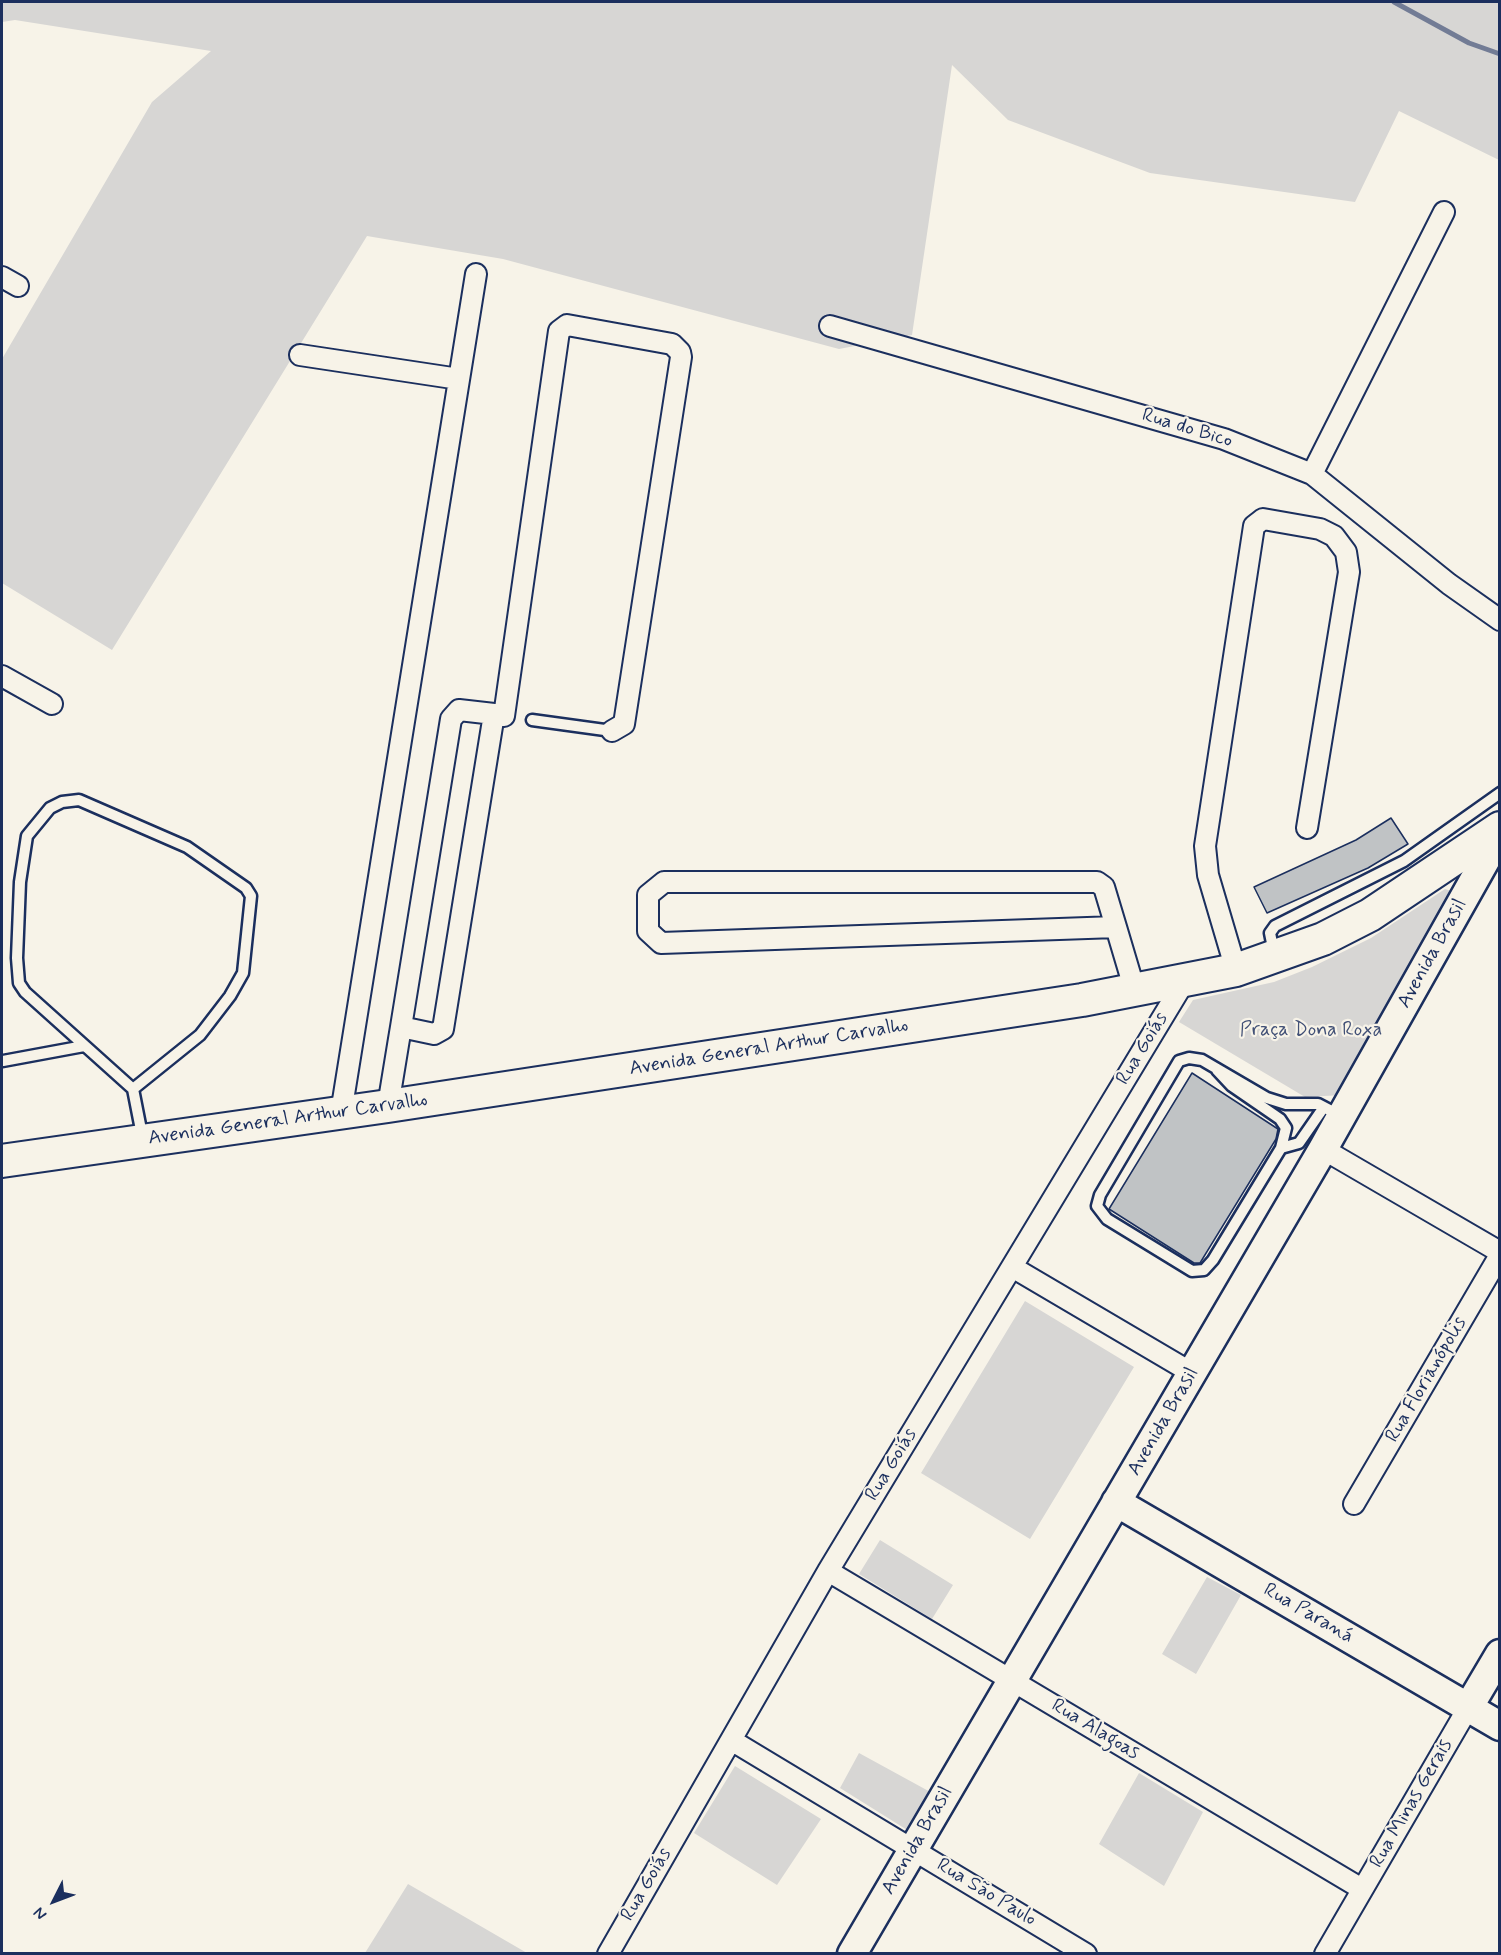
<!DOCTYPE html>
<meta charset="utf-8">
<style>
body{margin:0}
#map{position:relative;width:1501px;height:1955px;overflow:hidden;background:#f7f3e8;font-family:Mynerve,sans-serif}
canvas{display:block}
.frame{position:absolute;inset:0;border:3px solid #1b2f5e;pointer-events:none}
.north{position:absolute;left:24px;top:1871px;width:60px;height:60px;-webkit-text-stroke:4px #f7f3e8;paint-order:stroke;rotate:228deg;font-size:16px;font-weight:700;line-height:24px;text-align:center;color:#1b2f5e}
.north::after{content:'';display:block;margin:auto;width:21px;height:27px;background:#1b2f5e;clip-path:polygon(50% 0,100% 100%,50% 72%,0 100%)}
</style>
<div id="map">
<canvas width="1501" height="1955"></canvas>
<div class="frame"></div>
<div class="north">N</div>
</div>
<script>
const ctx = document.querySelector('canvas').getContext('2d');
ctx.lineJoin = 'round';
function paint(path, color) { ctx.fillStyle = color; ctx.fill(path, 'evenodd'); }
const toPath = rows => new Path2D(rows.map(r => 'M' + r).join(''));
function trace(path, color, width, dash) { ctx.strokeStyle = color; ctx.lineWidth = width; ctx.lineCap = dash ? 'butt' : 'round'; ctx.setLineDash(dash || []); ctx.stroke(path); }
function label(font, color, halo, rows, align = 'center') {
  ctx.font = font + ' Mynerve,sans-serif'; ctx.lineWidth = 4.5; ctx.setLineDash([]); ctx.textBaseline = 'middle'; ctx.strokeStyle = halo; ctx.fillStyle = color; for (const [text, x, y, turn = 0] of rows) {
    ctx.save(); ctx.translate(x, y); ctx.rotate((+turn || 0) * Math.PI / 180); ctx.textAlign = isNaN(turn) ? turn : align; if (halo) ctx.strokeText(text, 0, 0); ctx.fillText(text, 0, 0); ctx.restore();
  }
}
paint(toPath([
 [2,2,1499,2,1499,160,1399,111,1355,202,1150,173,1008,120,952,65,912,335,839,349,503,259,367,236,112,650,2,583,2,359,152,102,211,51,15,20,2,22],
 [1445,889,1455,892,1343,1095,1305,1097,1179,1022,1193,1000,1274,982,1312,967,1371,938],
 [1025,1301,1134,1367,1030,1539,921,1473],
 [880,1540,953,1585,932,1619,859,1574],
 [1207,1577,1241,1595,1196,1674,1162,1654],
 [859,1753,934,1794,912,1833,840,1788],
 [735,1766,821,1819,777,1885,694,1833],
 [1139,1773,1203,1812,1164,1886,1099,1844],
 [408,1884,527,1953,365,1953]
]), '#d7d6d4');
trace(toPath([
 [1394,2,1469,43,1500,54]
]), '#727c95', 5);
const building = toPath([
 [1391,818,1408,844,1368,868,1267,913,1254,887,1356,840,1391,818],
 [1192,1073,1278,1129,1276,1139,1200,1263,1194,1263,1109,1209,1192,1073]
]);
paint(building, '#c0c3c5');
trace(building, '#1b2f5e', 1.5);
const lane = toPath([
 [532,720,612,731],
 [1274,953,1270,933,1275,926,1404,861,1500,793],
 [3,1061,84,1046],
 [1217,1070,1232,1086,1280,1119,1286,1128,1281,1148,1213,1260,1204,1270,1192,1271,1107,1219,1097,1206,1100,1195,1179,1061,1189,1058,1202,1060,1267,1098,1286,1104,1318,1104,1339,1115],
 [133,1089,200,1035,230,996,243,973,251,896,246,888,187,847,79,800,62,802,50,808,27,836,20,882,17,958,19,983,25,992,133,1089,143,1140],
 [1281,1148,1299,1143,1324,1107]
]);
const street = toPath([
 [2,277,18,286],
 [830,326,1224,439,1312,474,1449,584,1500,620],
 [300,355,459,379],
 [1312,474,1444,212],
 [2,676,52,704],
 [504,716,559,331,567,325,672,344,680,352,681,357,624,724,612,731],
 [664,882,1097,882,1104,887,1116,927,661,943,648,931,648,895,664,882],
 [1116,927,1135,991],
 [1236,970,1208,875,1205,846,1254,526,1263,519,1320,529,1334,536,1346,552,1349,572,1307,828],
 [388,1106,398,1045,401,1027,451,719,459,710,494,714,443,1029,434,1034,401,1027],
 [341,1113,476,274],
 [1323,1149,1500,1252],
 [1012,1267,1192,1373],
 [1354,1504,1500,1255],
 [828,1571,1362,1889],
 [731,1740,1086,1954],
 [608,1954,828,1571,1184,982],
 [1325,1954,1468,1708]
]);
const secondary = toPath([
 [1116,1502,1500,1726],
 [1468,1708,1500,1654],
 [852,1954,1323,1149,1500,834]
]);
const primary = toPath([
 [2,1161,388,1106,1082,1000,1236,970,1323,939,1370,915,1500,828]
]);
trace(lane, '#1b2f5e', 15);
trace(street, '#1b2f5e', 24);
trace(secondary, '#1b2f5e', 33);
trace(primary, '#1b2f5e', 36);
trace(lane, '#f7f3e8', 10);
trace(street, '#f7f3e8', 20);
trace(secondary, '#f7f3e8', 28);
trace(primary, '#f7f3e8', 32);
label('20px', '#1b2f5e', '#f7f3e8', [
 ["Rua do Bico",1187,429,17],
 ["Avenida Brasil",1433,954,-61],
 ["Avenida General Arthur Carvalho",769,1048,-9],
 ["Rua Goiás",1143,1049,-59],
 ["Avenida General Arthur Carvalho",288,1120,-8],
 ["Rua Florianópolis",1427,1380,-60],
 ["Avenida Brasil",1164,1422,-60],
 ["Rua Goiás",892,1465,-59],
 ["Rua Paraná",1308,1614,30],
 ["Rua Alagoas",1095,1730,31],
 ["Rua Minas Gerais",1412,1804,-60],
 ["Avenida Brasil",918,1841,-60],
 ["Rua Goiás",647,1885,-60],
 ["Rua São Paulo",986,1893,31]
]);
label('20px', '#415076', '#f7f3e8', [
 ["Praça Dona Roxa",1311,1031]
]);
</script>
